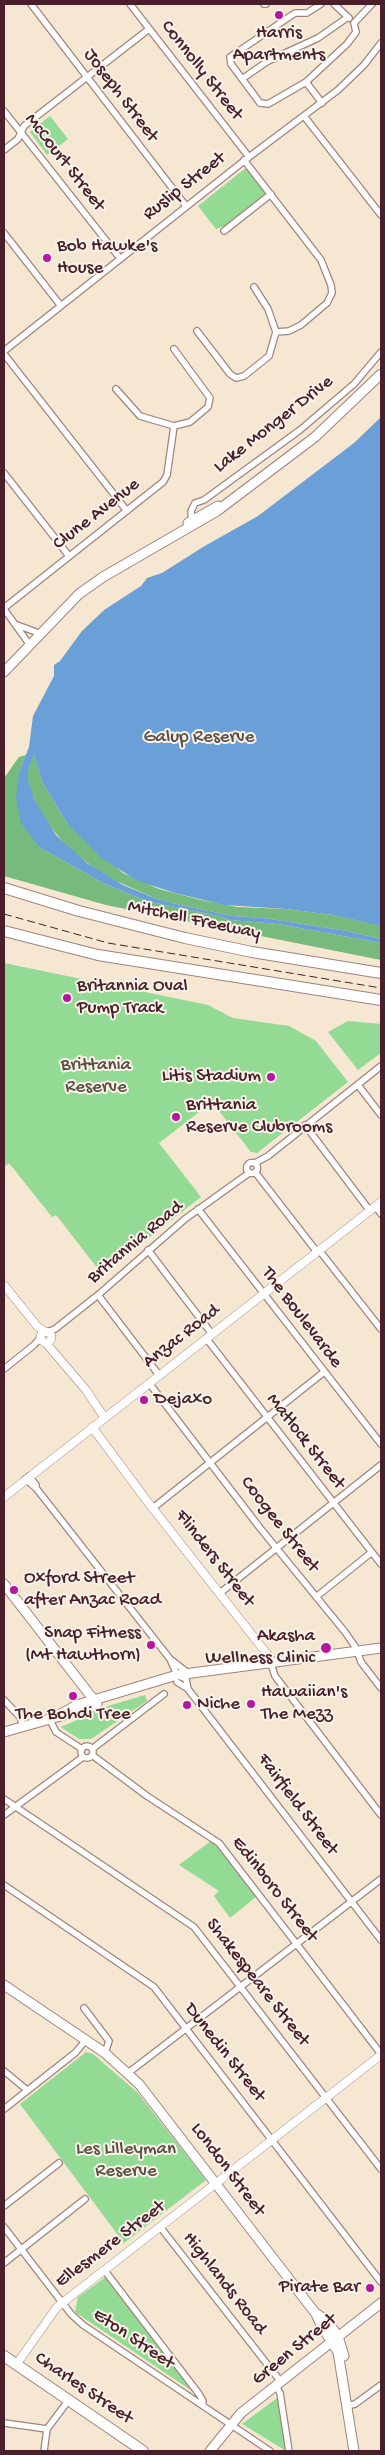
<!DOCTYPE html>
<style>
body{margin:0}
#map{position:relative;width:385px;height:2455px;overflow:hidden;background:#f5e7d1;font-family:"Gochi Hand",sans-serif}
canvas{display:block}
.frame{position:absolute;inset:0;border:5px solid #4a1f2b;pointer-events:none}
</style>
<div id="map">
<canvas width="385" height="2455"></canvas>
<div class="frame"></div>
</div>
<script>
const ctx = document.querySelector('canvas').getContext('2d');
ctx.lineJoin = 'round';
function paint(path, color) { ctx.fillStyle = color; ctx.fill(path, 'evenodd'); }
const toPath = rows => new Path2D(rows.map(r => 'M' + r).join(''));
function trace(path, color, width, dash) { ctx.strokeStyle = color; ctx.lineWidth = width; ctx.lineCap = dash ? 'butt' : 'round'; ctx.setLineDash(dash || []); ctx.stroke(path); }
function label(font, color, halo, rows, align = 'center') {
  ctx.font = font + ' "Gochi Hand",sans-serif'; ctx.lineWidth = 4; ctx.setLineDash([]); ctx.textBaseline = 'middle'; ctx.strokeStyle = halo; ctx.fillStyle = color; for (const [text, x, y, turn = 0] of rows) {
    ctx.save(); ctx.translate(x, y); ctx.rotate((+turn || 0) * Math.PI / 180); ctx.textAlign = isNaN(turn) ? turn : align; if (halo) ctx.strokeText(text, 0, 0); ctx.fillText(text, 0, 0); ctx.restore();
  }
}
paint(toPath([
 [50,116,68,139,47,155,30,132],
 [247,167,265,192,264,196,230,224,216,229,198,206],
 [4,963,208,1005,233,1018,289,1026,316,1041,348,1082,257,1153,251,1152,212,1102,159,1143,201,1197,102,1274,56,1215,52,1217,9,1163,6,1166,4,1164],
 [348,1021,381,1024,381,1053,358,1070,328,1032],
 [145,1695,147,1701,91,1739,79,1739,61,1727,111,1705],
 [212,1840,257,1896,230,1918,214,1896,219,1891,179,1865],
 [86,2052,93,2054,137,2092,206,2180,124,2243,20,2104],
 [107,2276,192,2391,75,2312,78,2297],
 [277,2398,286,2451,242,2424]
]), '#93da94');
paint(toPath([
 [34,753,42,782,67,823,123,873,159,889,201,900,237,907,286,909,333,915,378,925,381,926,381,939,347,931,264,918,232,916,181,905,157,899,107,877,70,850,43,818,30,790,28,780,28,771],
 [26,755,19,772,39,847,101,882,146,901,219,916,230,920,278,924,381,943,381,960,106,905,4,876,4,778,19,757]
]), '#76ba7e');
paint(toPath([
 [381,417,381,926,333,915,286,909,224,905,175,893,138,881,101,858,67,823,42,782,34,754,28,771,28,780,34,799,56,835,87,863,123,885,157,899,181,905,232,916,264,918,347,931,381,939,381,943,278,924,230,920,219,916,146,901,101,882,39,847,21,823,16,798,19,772,29,747,33,716,54,676,54,665,60,661,82,631,104,610,141,586,147,578,162,573,203,547,258,516,354,443]
]), '#6b9fd7');
const street = toPath([
 [31,4,186,206],
 [130,4,249,157],
 [264,4,266,4],
 [321,4,307,13,295,13,230,57,231,64,260,103,268,104,306,82,347,44,356,32,354,23],
 [334,4,349,18],
 [354,23,372,4],
 [242,79,268,61,318,38,348,17],
 [306,82,322,103],
 [4,111,119,257],
 [304,116,381,215],
 [4,150,18,139,24,126,149,29],
 [244,160,321,260,331,285,332,293,327,303,301,325,289,331,276,332],
 [224,231,271,194],
 [4,233,61,306],
 [197,331,230,374,236,378,244,376,269,356,276,332,268,309,254,287],
 [4,351,249,157,338,90,364,65,381,43],
 [4,354,127,511],
 [116,389,140,416,174,426,190,422,208,407,210,398,174,349],
 [4,473,69,556],
 [192,524,191,511,195,503,204,500,300,430,354,384,381,352],
 [4,608,163,482,167,475,174,426],
 [4,609,27,641],
 [17,625,36,632],
 [358,1085,381,1115],
 [305,1125,370,1211],
 '246.5 1168a5.5 5.5 0 1 1 11 0a5.5 5.5 0 1 1-11 0Z',
 [255,1163,268,1156,381,1066],
 [255,1172,317,1252],
 [376,1207,381,1214],
 [198,1209,381,1444],
 [148,1250,212,1334],
 [319,1250,381,1329],
 [98,1295,159,1375],
 [47,1332,55,1329,98,1295,185,1219,249,1173],
 [206,1338,381,1564],
 [4,1369,34,1345,40,1338],
 [149,1383,260,1528,345,1632,356,1648,361,1662,381,1688],
 [29,1476,36,1485,36,1488],
 [25,1479,36,1488,170,1659,188,1673],
 [153,1508,324,1372],
 [220,1593,381,1465],
 [316,1597,372,1552],
 [170,1659,177,1675,186,1679,188,1689],
 [271,1664,275,1676,381,1815],
 [177,1682,188,1689,381,1940],
 [4,1700,20,1717,23,1726],
 [49,1718,56,1732,82,1749],
 '81 1752a6 6 0 1 1 12 0a6 6 0 1 1-12 0Z',
 [92,1749,164,1694],
 [92,1755,147,1796,219,1843,381,2054],
 [4,1799,194,1927,381,2169],
 [4,1815,83,1757],
 [4,1885,154,1987,381,2282],
 [84,2008,109,2041,105,2053],
 [4,2071,27,2090],
 [128,2073,381,1879],
 [4,2109,75,2053,86,2040],
 [4,2206,59,2163],
 [4,2227,71,2314,83,2325,270,2451],
 [161,2228,281,2382],
 [4,2263,85,2199],
 [105,2271,199,2394,203,2401,202,2405],
 [276,2386,280,2393,289,2451],
 [347,2406,355,2404,381,2385],
 [4,2423,47,2429],
 [44,2451,47,2429,68,2401]
]);
const secondary = toPath([
 [4,1285,37,1326,45,1332],
 '40.5 1337a5.5 5.5 0 1 1 11 0a5.5 5.5 0 1 1-11 0Z',
 [46,1343,86,1390,104,1417],
 [92,1427,147,1501,267,1654,271,1664],
 [4,1497,381,1202],
 [16,2365,57,2307,381,2055]
]);
const primary = toPath([
 [188,523,218,506],
 [4,672,79,594,103,577,217,511,315,437,381,374],
 [4,1584,97,1704],
 [59,1715,77,1705,177,1675,381,1648],
 [4,1732,96,1706],
 [4,1985,105,2053,139,2084,316,2314,321,2325,338,2352,354,2451],
 [317,2314,326,2320,338,2336,344,2356],
 [210,2451,241,2413,381,2303]
]);
const highway = toPath([
 [4,888,79,911,185,938,252,952,381,973],
 [4,931,98,955,381,1000],
 [4,2356,143,2451]
]);
trace(street, '#a0837e', 8);
trace(secondary, '#a0837e', 9);
trace(primary, '#a0837e', 11);
trace(highway, '#a0837e', 12);
trace(street, '#fff', 5.5);
trace(secondary, '#fff', 8);
trace(primary, '#fff', 9);
trace(highway, '#fff', 10);
trace(toPath([
 [4,914,108,943,381,988]
]), '#4a1f2b', 1, [8, 4]);
for (const [x, y, r, color] of [
 [279,15,5,"#b5179e"],
 [47,258,5,"#b5179e"],
 [67,998,5,"#b5179e"],
 [271,1077,5,"#b5179e"],
 [176,1117,5,"#b5179e"],
 [144,1400,5,"#b5179e"],
 [14,1590,5,"#b5179e"],
 [151,1645,5,"#b5179e"],
 [326,1648,6,"#b5179e"],
 [73,1696,5,"#b5179e"],
 [251,1704,5,"#b5179e"],
 [187,1705,5,"#b5179e"],
 [370,2288,5,"#b5179e"]
]) { const dot = new Path2D(); dot.arc(x, y, r, 0, 2 * Math.PI); ctx.fillStyle = color; ctx.fill(dot); trace(dot, '#f7f3e8', 2); }
label('19px', '#4a1f2b', '#f7f3e8', [
 ["Harris",279,34,"center"],
 ["Apartments",279,56,"center"],
 ["Bob Hawke's",57,247],
 ["House",57,269],
 ["Britannia Oval",77,987],
 ["Pump Track",77,1009],
 ["Litis Stadium",261,1077,"right"],
 ["Brittania",186,1106],
 ["Reserve Clubrooms",186,1128],
 ["Dejaxo",154,1400],
 ["Oxford Street",24,1579],
 ["after Anzac Road",24,1601],
 ["Snap Fitness",141,1634,"right"],
 ["(Mt Hawthorn)",141,1656,"right"],
 ["Akasha",315,1637,"right"],
 ["Wellness Clinic",315,1659,"right"],
 ["Hawaiian's",261,1693],
 ["The Mezz",261,1715],
 ["Niche",197,1705],
 ["The Bohdi Tree",73,1715,"center"],
 ["Pirate Bar",360,2288,"right"]
], 'left');
label('19px', '#4a1f2b', '#f7f3e8', [
 ["Connolly Street",201,71,52],
 ["Joseph Street",120,96,53],
 ["McCourt Street",64,163,52],
 ["Ruslip Street",185,187,-38],
 ["Lake Monger Drive",274,425,-38],
 ["Clune Avenue",97,515,-38],
 ["Mitchell Freeway",194,921,12],
 ["Britannia Road",136,1243,-40],
 ["The Boulevarde",301,1318,53],
 ["Anzac Road",182,1337,-38],
 ["Matlock Street",305,1442,52],
 ["Coogee Street",279,1525,52],
 ["Flinders Street",214,1559,52],
 ["Fairfield Street",297,1805,53],
 ["Edinboro Street",274,1890,52],
 ["Shakespeare Street",257,1983,52],
 ["Dunedin Street",224,2053,52],
 ["London Street",227,2170,53],
 ["Ellesmere Street",111,2245,-37],
 ["Highlands Road",224,2284,52],
 ["Eton Street",133,2340,34],
 ["Green Street",295,2350,-39],
 ["Charles Street",83,2389,34]
]);
label('19px', '#5c4e45', '#f7f3e8', [
 ["Galup Reserve",199,738],
 ["Brittania",96,1066],
 ["Reserve",96,1088],
 ["Les Lilleyman",126,2150],
 ["Reserve",126,2172]
]);
</script>
